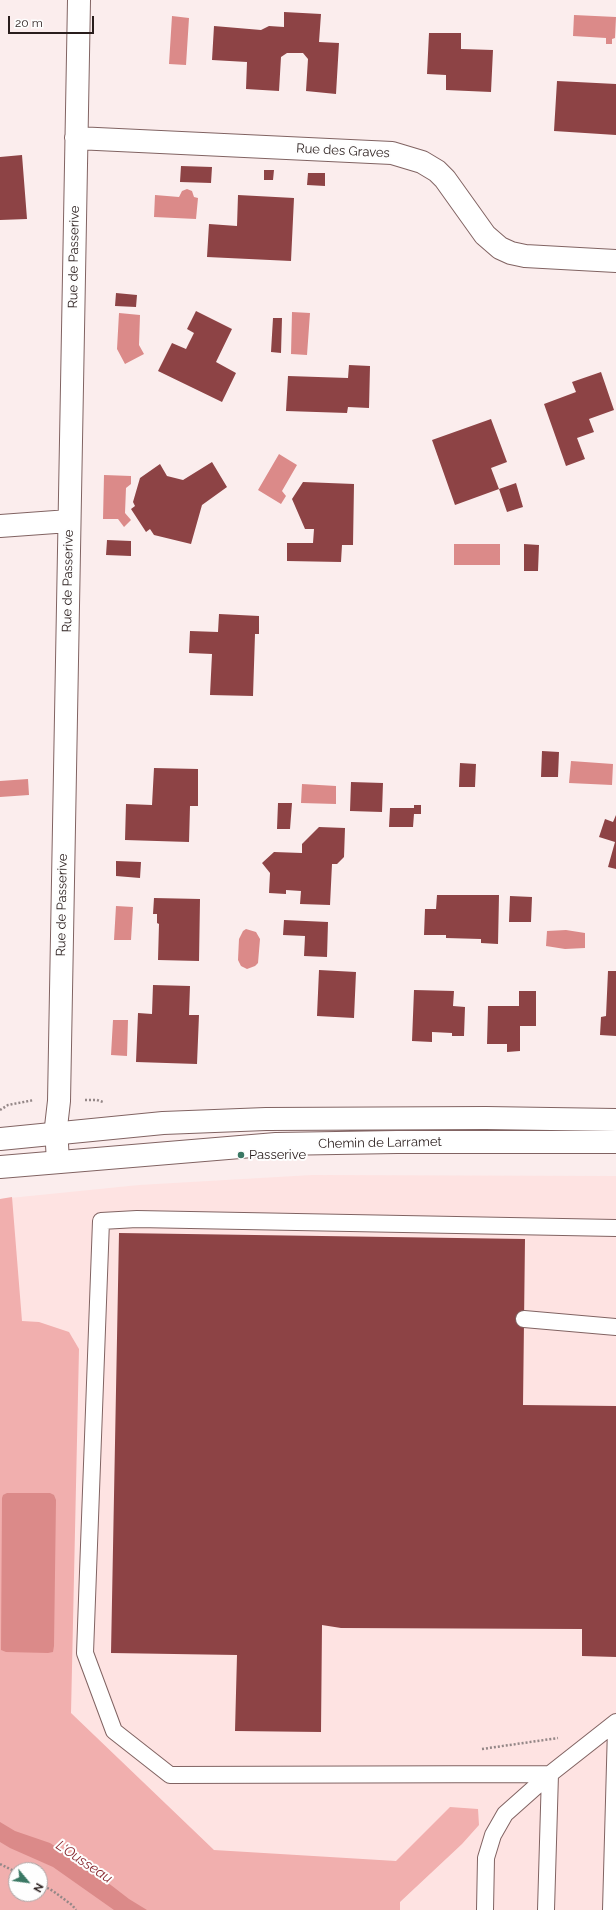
<!DOCTYPE html>
<style>
body{margin:0}
#map{position:relative;width:616px;height:1910px;overflow:hidden;background:#fbeded;font-family:Raleway,sans-serif}
canvas{display:block}
.north{position:absolute;left:8px;top:1862px;width:40px;height:40px;box-sizing:border-box;background:#fefefe;border:1px solid #a9a4a4;border-radius:50%;rotate:119deg;font-size:11px;font-weight:700;line-height:16px;text-align:center;color:#291d1c}
.north::after{content:'';display:block;margin:auto;width:14px;height:18px;background:#3a7864;clip-path:polygon(50% 0,100% 100%,50% 72%,0 100%)}
.scale{position:absolute;left:8px;top:16px;width:86px;height:18px;box-sizing:border-box;border:2px solid #291d1c;border-top:0;padding-left:5px;font-size:12px;line-height:14px;white-space:nowrap;color:#291d1c;-webkit-text-stroke:3px #fefefe;paint-order:stroke}
</style>
<div id="map">
<canvas width="616" height="1910"></canvas>
<div class="north">N</div>
<div class="scale">20 m</div>
</div>
<script>
const ctx = document.querySelector('canvas').getContext('2d');
ctx.lineJoin = 'round';
function paint(path, color) { ctx.fillStyle = color; ctx.fill(path, 'evenodd'); }
const toPath = rows => new Path2D(rows.map(r => 'M' + r).join(''));
function trace(path, color, width, dash) { ctx.strokeStyle = color; ctx.lineWidth = width; ctx.lineCap = dash ? 'butt' : 'round'; ctx.setLineDash(dash || []); ctx.stroke(path); }
function label(font, color, halo, rows, align = 'center') {
  ctx.font = font + ' Raleway,sans-serif'; ctx.lineWidth = 4; ctx.setLineDash([]); ctx.textBaseline = 'middle'; ctx.strokeStyle = halo; ctx.fillStyle = color; for (const [text, x, y, turn = 0] of rows) {
    ctx.save(); ctx.translate(x, y); ctx.rotate((+turn || 0) * Math.PI / 180); ctx.textAlign = isNaN(turn) ? turn : align; if (halo) ctx.strokeText(text, 0, 0); ctx.fillText(text, 0, 0); ctx.restore();
  }
}
paint(toPath([
 [312,1175,616,1176,616,1910,200,1910,9,1803,0,1199,139,1185]
]), '#fee3e2');
paint(toPath([
 [12,1197,22,1321,39,1322,69,1332,79,1349,71,1713,214,1850,396,1861,450,1807,478,1809,479,1825,462,1844,400,1902,400,1910,0,1910,0,1199],
 [16,1870,40,1870,40,1894,16,1894]
]), '#f1afae');
paint(toPath([
 [574,15,616,17,615,38,612,39,612,44,606,44,606,38,573,36],
 [172,16,189,18,186,65,169,64],
 [187,189,192,191,194,197,198,198,196,219,154,217,155,195,179,197,182,191],
 [292,312,310,313,307,355,291,354],
 [119,313,140,315,139,345,144,354,125,364,117,349],
 [279,454,297,465,282,491,286,496,281,504,258,490],
 [104,475,131,476,131,484,126,488,125,513,131,520,124,527,118,519,103,519],
 [454,544,500,544,500,565,454,565],
 [571,761,613,764,612,785,569,783],
 [28,779,29,795,0,797,0,781],
 [302,784,336,786,336,804,301,803],
 [116,906,133,907,131,940,114,940],
 [246,929,256,932,260,939,258,963,255,966,247,969,241,966,238,960,239,939,243,931],
 [566,930,585,933,585,948,565,949,546,946,547,931],
 [113,1020,128,1020,127,1056,111,1055],
 [7,1493,50,1493,54,1495,56,1500,54,1646,53,1652,48,1653,6,1652,1,1650,2,1498,3,1495],
 [0,1822,15,1831,50,1843,94,1872,129,1899,147,1910,114,1910,53,1867,10,1848,0,1842]
]), '#db8a89');
paint(toPath([
 [284,12,321,14,319,42,339,43,336,94,306,91,308,59,303,53,287,53,281,57,279,91,246,89,247,62,212,60,214,26,261,30,269,26,284,27],
 [429,33,461,33,461,49,493,50,491,92,446,90,446,75,427,74],
 [557,81,616,84,616,135,554,131],
 [22,155,27,219,0,220,0,157],
 [181,166,212,167,211,183,180,182],
 [264,170,274,170,273,180,264,180],
 [308,173,325,173,325,186,307,185],
 [238,195,294,198,291,261,207,257,209,224,237,226],
 [116,293,137,295,136,307,115,306],
 [196,311,232,329,216,362,236,373,222,402,158,371,172,343,186,349,194,333,187,329],
 [273,318,282,318,281,353,271,352],
 [349,365,370,366,369,408,348,407,347,413,286,411,288,376,348,378],
 [601,372,614,410,589,419,594,432,577,438,585,459,566,466,544,404,576,392,572,382],
 [491,419,507,462,491,468,499,489,455,505,432,440],
 [212,462,227,487,202,505,191,544,154,535,150,529,146,532,131,509,135,506,133,502,140,478,160,464,167,476,183,480],
 [303,482,354,484,353,545,342,545,341,562,287,561,287,543,313,543,314,529,305,529,292,499],
 [516,483,523,507,507,512,499,489],
 [107,540,131,541,131,556,106,555],
 [524,544,539,545,538,571,524,571],
 [219,614,259,616,259,634,255,634,253,696,210,695,212,654,189,653,190,631,218,632],
 [542,751,559,752,558,777,541,777],
 [460,763,476,764,475,787,459,787],
 [154,768,198,769,198,806,190,806,189,842,125,840,126,804,152,805],
 [351,782,383,783,382,812,350,811],
 [278,803,292,803,290,829,277,829],
 [414,805,421,805,421,814,414,814,413,827,389,827,390,808,414,808],
 [616,815,616,869,608,867,615,842,599,837,605,819,613,822],
 [319,827,345,828,344,857,337,864,332,864,330,905,300,904,301,891,286,890,286,894,269,893,270,873,262,863,274,852,302,853,302,844],
 [116,861,141,862,140,878,116,876],
 [437,895,499,895,498,944,481,943,481,939,446,938,446,935,424,935,425,909,436,909],
 [510,896,532,897,531,922,509,922],
 [154,898,200,899,199,961,158,960,159,924,157,923,157,914,153,914],
 [284,920,328,922,327,957,304,956,305,936,283,935],
 [319,970,356,972,354,1018,317,1016],
 [608,971,616,971,616,1036,600,1035,601,1017,606,1016],
 [153,985,190,986,189,1015,199,1015,197,1064,136,1062,138,1013,152,1014],
 [414,990,454,991,453,1006,465,1007,464,1036,452,1036,452,1033,432,1032,432,1042,412,1041],
 [519,991,536,991,536,1026,520,1026,520,1051,507,1052,507,1044,487,1044,488,1006,519,1006],
 [119,1233,525,1239,523,1405,616,1406,616,1657,582,1656,582,1629,341,1628,322,1625,321,1732,235,1731,237,1655,111,1653]
]), '#8d4345');
const lane = toPath([
 [524,1319,616,1327],
 [485,1910,486,1858,493,1835,505,1814,550,1774,616,1722],
 [546,1910,550,1774,170,1775,114,1731,85,1653,101,1221,137,1219,616,1228],
 [611,1910,616,1728]
]);
const street = toPath([
 [76,138,392,153,422,162,437,171,445,179,485,235,500,248,511,253,525,256,616,261],
 [0,526,69,521],
 [58,1162,56,1127,59,1101,79,0]
]);
const secondary = toPath([
 [0,1139,163,1123,266,1119,486,1118,616,1120],
 [0,1167,276,1144,397,1142,616,1142]
]);
trace(lane, '#816362', 18);
trace(street, '#816362', 24);
trace(secondary, '#816362', 24);
trace(toPath([
 [85,1100,97,1100,103,1102],
 [0,1110,8,1105,34,1100],
 [482,1749,558,1738],
 [0,1864,16,1872],
 [40,1884,53,1891,72,1905,76,1910]
]), '#948787', 2.5, [2, 2]);
trace(lane, '#fff', 16);
trace(street, '#fff', 22);
trace(secondary, '#fff', 22);
for (const [x, y, r, color] of [
 [241,1155,4,"#3a7864"]
]) { const dot = new Path2D(); dot.arc(x, y, r, 0, 2 * Math.PI); ctx.fillStyle = color; ctx.fill(dot); trace(dot, '#fefefe', 1.5); }
label('13px', '#291d1c', '#fefefe', [
 ["Rue des Graves",343,151,3],
 ["Rue de Passerive",74,257,-89],
 ["Rue de Passerive",68,581,-89],
 ["Rue de Passerive",62,905,-89],
 ["Chemin de Larramet",380,1143,-1]
]);
label('13px', '#291d1c', '#fefefe', [
 ["Passerive",249,1155]
], 'left');
label('italic 14px', '#892931', '#fefefe', [
 ["L'Ousseau",84,1862,34]
]);
</script>
